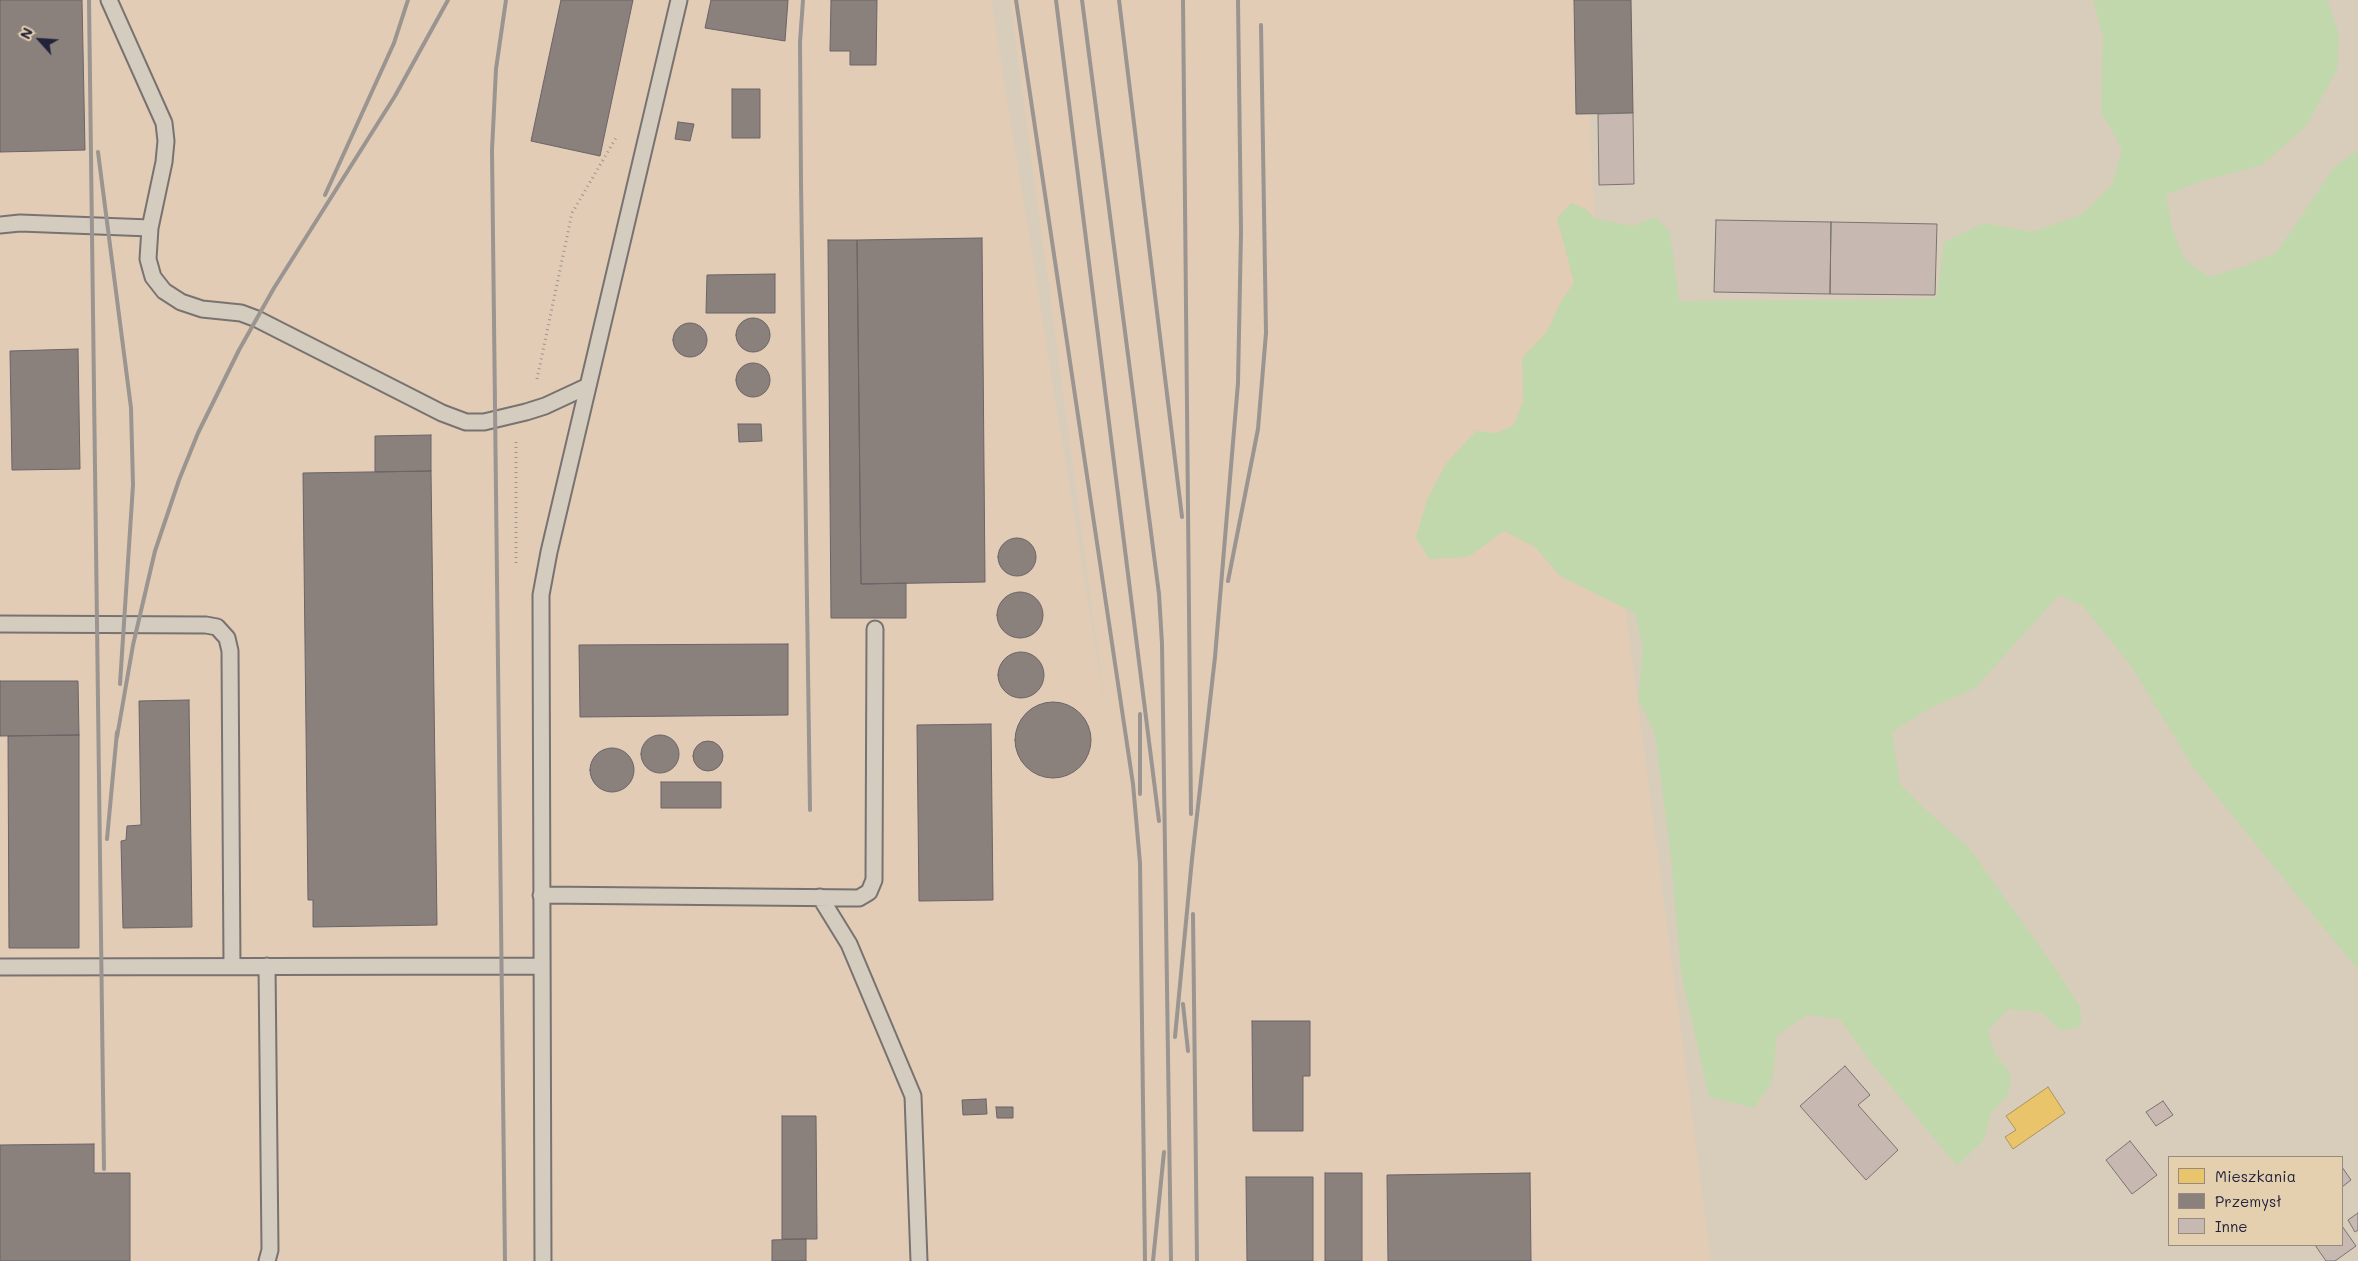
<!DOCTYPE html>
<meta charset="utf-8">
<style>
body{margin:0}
#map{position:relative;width:2358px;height:1261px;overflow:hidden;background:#d8cdbb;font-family:Mali,sans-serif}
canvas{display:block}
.legend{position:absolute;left:2168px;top:1156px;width:175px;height:90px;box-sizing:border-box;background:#e4d0af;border:1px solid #968a81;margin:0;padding:6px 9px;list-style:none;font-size:15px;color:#22223b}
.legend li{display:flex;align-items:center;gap:10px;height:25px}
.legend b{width:25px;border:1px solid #968a81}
.north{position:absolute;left:15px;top:15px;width:50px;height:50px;-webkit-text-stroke:4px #e4d0af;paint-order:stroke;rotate:296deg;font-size:14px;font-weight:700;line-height:20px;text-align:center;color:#22223b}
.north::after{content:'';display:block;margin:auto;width:18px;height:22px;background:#22223b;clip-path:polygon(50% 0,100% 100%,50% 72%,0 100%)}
</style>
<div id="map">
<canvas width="2358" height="1261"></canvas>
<ul class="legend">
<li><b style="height:14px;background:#e9c46a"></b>Mieszkania</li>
<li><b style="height:14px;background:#8a817c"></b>Przemysł</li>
<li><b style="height:14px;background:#c7b8b2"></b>Inne</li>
</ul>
<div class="north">N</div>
</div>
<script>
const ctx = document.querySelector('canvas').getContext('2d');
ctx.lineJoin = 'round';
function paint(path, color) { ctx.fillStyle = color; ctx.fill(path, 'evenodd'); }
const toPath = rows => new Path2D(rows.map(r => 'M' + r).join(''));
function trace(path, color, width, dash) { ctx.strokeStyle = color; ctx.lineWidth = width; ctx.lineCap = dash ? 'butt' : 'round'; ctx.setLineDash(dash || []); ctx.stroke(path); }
paint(toPath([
 [0,0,991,0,1108,726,1010,0,1584,0,1606,460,1711,1261,0,1261]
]), '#e2ccb5');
paint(toPath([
 [2093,0,2327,0,2339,34,2337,70,2306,126,2262,165,2198,182,2166,195,2172,228,2184,259,2209,277,2245,266,2277,252,2335,166,2358,151,2358,970,2193,767,2131,666,2083,606,2059,595,1975,688,1930,708,1892,732,1900,784,1928,812,1969,848,2053,965,2080,1007,2082,1026,2061,1031,2041,1012,2008,1009,1988,1031,1994,1052,2011,1075,2008,1095,1991,1114,1984,1140,1957,1166,1870,1061,1840,1019,1807,1015,1777,1035,1772,1082,1754,1108,1709,1097,1681,972,1671,858,1655,733,1638,699,1643,647,1635,613,1560,576,1535,547,1504,531,1468,557,1429,559,1416,537,1427,500,1445,465,1476,431,1496,433,1514,425,1523,401,1522,358,1547,332,1560,303,1574,283,1557,218,1571,203,1586,209,1595,219,1633,226,1656,217,1670,232,1679,301,1922,299,1937,297,1944,242,1984,223,2032,232,2081,215,2112,185,2122,149,2101,112,2103,35]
]), '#c1d7ac');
const homes = toPath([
 [2048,1087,2065,1113,2013,1149,2005,1137,2016,1130,2006,1116,2048,1087]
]);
paint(homes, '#e9c46a');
trace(homes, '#ad935c', 1);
const industry = toPath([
 [0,0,82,0,85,150,0,152,0,0],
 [561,0,633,0,600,156,531,141,561,0],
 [711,0,788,0,785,41,705,28,711,0],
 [831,0,877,0,876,65,850,65,850,51,830,51,831,0],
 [1574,0,1631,0,1633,113,1576,114,1574,0],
 [732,89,760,89,760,138,732,138,732,89],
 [678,122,694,124,690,141,675,139,678,122],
 [982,238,985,582,861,584,857,240,982,238],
 [828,240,857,240,861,584,906,583,906,618,831,618,828,240],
 [775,274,775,313,706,313,707,275,775,274],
 '736 335a17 17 0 1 1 34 0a17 17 0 1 1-34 0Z',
 '673 340a17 17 0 1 1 34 0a17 17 0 1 1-34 0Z',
 [78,349,80,469,12,470,10,351,78,349],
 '736 380a17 17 0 1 1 34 0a17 17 0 1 1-34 0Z',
 [738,424,761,424,762,441,739,442,738,424],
 [431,435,431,471,375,472,375,436,431,435],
 [431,471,437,925,313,927,313,900,308,900,303,473,431,471],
 '998 557a19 19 0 1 1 38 0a19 19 0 1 1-38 0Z',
 '997 615a23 23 0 1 1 46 0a23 23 0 1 1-46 0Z',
 [788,644,788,715,580,717,579,645,788,644],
 '998 675a23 23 0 1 1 46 0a23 23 0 1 1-46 0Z',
 [0,681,78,681,79,735,0,736,0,681],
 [189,700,192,927,123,928,121,841,126,840,127,826,141,825,139,701,189,700],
 '1015 740a38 38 0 1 1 76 0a38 38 0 1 1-76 0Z',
 [991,724,993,900,919,901,917,725,991,724],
 [79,735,79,948,9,948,8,736,79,735],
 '641 754a19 19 0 1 1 38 0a19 19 0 1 1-38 0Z',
 '693 756a15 15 0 1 1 30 0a15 15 0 1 1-30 0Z',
 '590 770a22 22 0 1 1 44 0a22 22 0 1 1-44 0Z',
 [661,782,721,782,721,808,661,808,661,782],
 [1252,1021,1310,1021,1310,1076,1303,1076,1303,1131,1253,1131,1252,1021],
 [986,1099,987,1114,963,1115,962,1100,986,1099],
 [996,1107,1013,1107,1013,1118,997,1118,996,1107],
 [782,1116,816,1116,817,1239,782,1239,782,1116],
 [94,1144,94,1173,130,1173,130,1261,0,1261,0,1145,94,1144],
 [1325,1173,1362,1173,1362,1261,1325,1261,1325,1173],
 [1530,1173,1531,1261,1388,1261,1387,1175,1530,1173],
 [1246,1177,1313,1177,1313,1261,1247,1261,1246,1177],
 [806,1239,806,1261,772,1261,772,1240,806,1239]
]);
paint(industry, '#8a817c');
trace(industry, '#6b6468', 1);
const building = toPath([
 [1633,113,1634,184,1599,185,1598,114,1633,113],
 [1716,220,1831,222,1830,294,1714,292,1716,220],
 [1831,222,1937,224,1935,295,1830,294,1831,222],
 [1845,1066,1870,1095,1858,1105,1898,1150,1866,1180,1800,1106,1845,1066],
 [2163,1101,2173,1115,2156,1126,2146,1112,2163,1101],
 [2130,1141,2157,1175,2132,1194,2106,1160,2130,1141],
 [2342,1167,2351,1180,2342,1187,2342,1167],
 [2358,1213,2358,1230,2355,1232,2348,1220,2358,1213],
 [2342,1226,2356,1246,2335,1261,2326,1261,2315,1245,2342,1245,2342,1226]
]);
paint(building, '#c7b8b2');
trace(building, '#787370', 1);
const service = toPath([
 [109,0,164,123,166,141,164,162,150,228,148,259,153,277,164,291,181,302,202,309,241,313,257,319,442,413,466,422,484,422,526,412,545,406,588,386],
 [0,225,20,223,150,228],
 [0,624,206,625,217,627,227,638,230,651,232,966],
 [541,895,859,898,869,892,874,880,875,629],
 [820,897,849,944,913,1096,919,1261],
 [0,967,541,966],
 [267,1261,270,1250,267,966],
 [543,1261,541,595,549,552,679,0]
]);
trace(service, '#787370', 19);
trace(toPath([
 [537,379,572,213,617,136],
 [516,442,516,565]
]), '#9a9590', 3, [1, 4]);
trace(service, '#d4ccbf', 15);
trace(toPath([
 [89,0,104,1169],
 [803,0,800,42,801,183,810,810],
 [1016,0,1133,784,1140,863,1145,1261],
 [1056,0,1159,821],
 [1082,0,1159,594,1162,644,1171,1261],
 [1119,0,1182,517],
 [1183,0,1191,814],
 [98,152,131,408,133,485,120,684],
 [325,195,394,43,408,0],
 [1228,581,1258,429,1266,333,1261,25],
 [1140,714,1140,794],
 [117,737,133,645,155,551,179,480,198,433,239,350,274,288,395,96,448,0],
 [107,839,117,732],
 [1193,914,1197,1261],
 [1183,1004,1188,1051],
 [1175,1037,1192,859,1215,657,1238,383,1241,232,1238,0],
 [505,1261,492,150,496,69,506,0],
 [1153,1261,1164,1152]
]), '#9a9590', 4);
</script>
